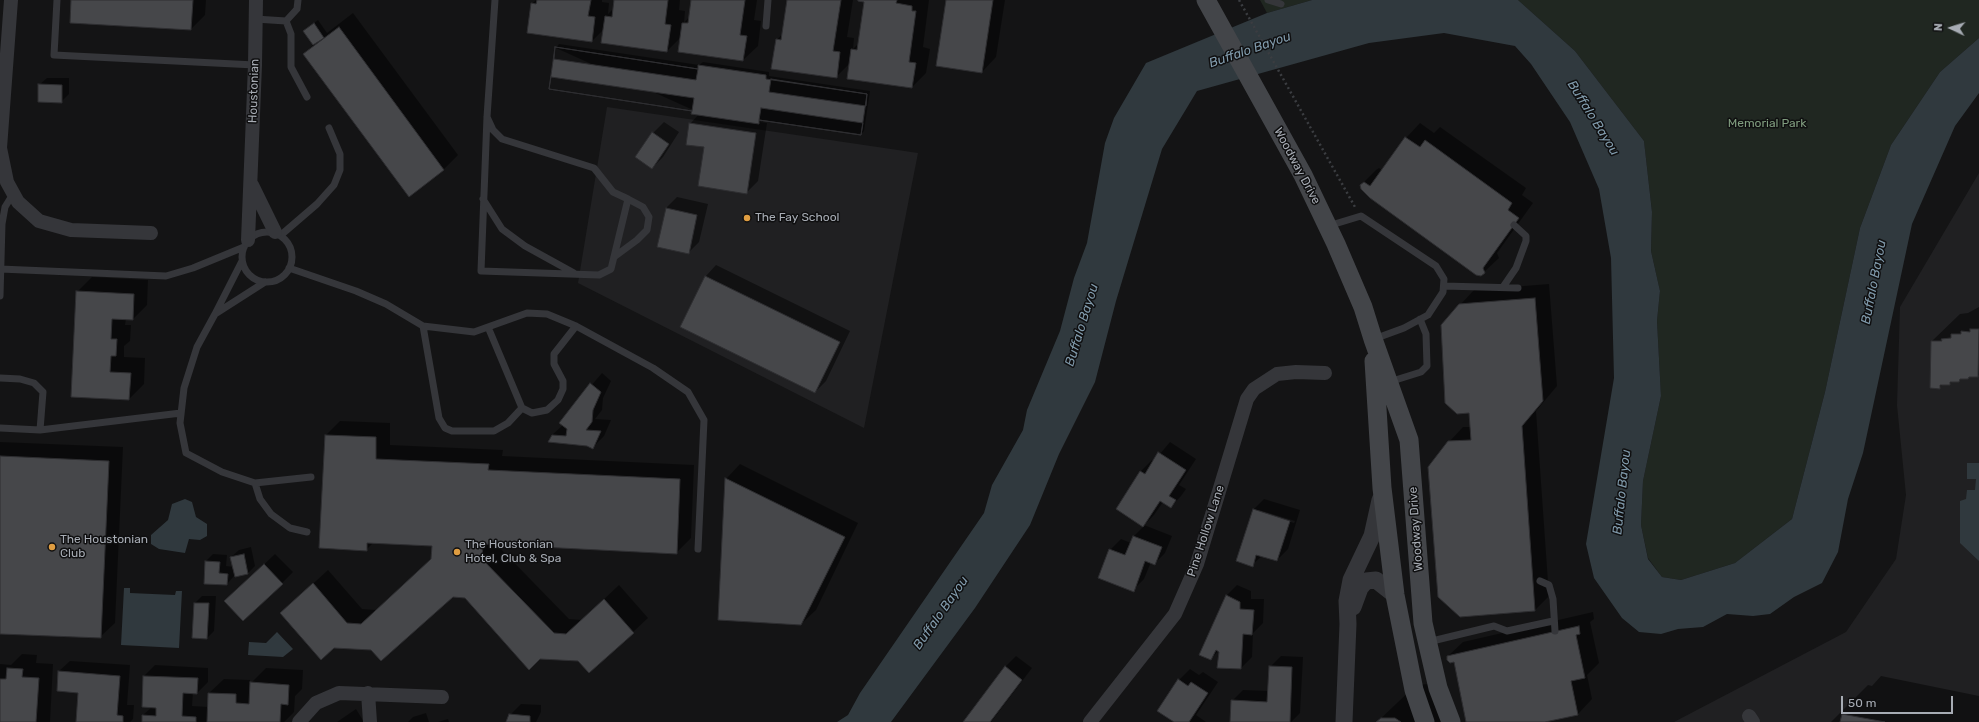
<!DOCTYPE html>
<style>
body{margin:0}
#map{position:relative;width:1979px;height:722px;overflow:hidden;background:#141415;font-family:Rubik,sans-serif}
canvas{display:block}
.north{position:absolute;left:1931px;top:8px;width:40px;height:40px;-webkit-text-stroke:3px #0f0f10;paint-order:stroke;rotate:274deg;font-size:11px;font-weight:700;line-height:16px;text-align:center;color:#a7acb4}
.north::after{content:'';display:block;margin:auto;width:14px;height:18px;background:#a7acb4;clip-path:polygon(50% 0,100% 100%,50% 72%,0 100%)}
.scale{position:absolute;left:1841px;top:696px;width:112px;height:18px;box-sizing:border-box;border:2px solid #a7acb4;border-top:0;padding-left:5px;font-size:12px;line-height:14px;white-space:nowrap;color:#a7acb4;-webkit-text-stroke:3px #0f0f10;paint-order:stroke}
</style>
<div id="map">
<canvas width="1979" height="722"></canvas>
<div class="north">N</div>
<div class="scale">50 m</div>
</div>
<script>
const ctx = document.querySelector('canvas').getContext('2d');
ctx.lineJoin = 'round';
function paint(path, color) { ctx.fillStyle = color; ctx.fill(path, 'evenodd'); }
const toPath = rows => new Path2D(rows.map(r => 'M' + r).join(''));
function trace(path, color, width, dash) { ctx.strokeStyle = color; ctx.lineWidth = width; ctx.lineCap = dash ? 'butt' : 'round'; ctx.setLineDash(dash || []); ctx.stroke(path); }
function label(font, color, halo, rows, align = 'center') {
  ctx.font = font + ' Rubik,sans-serif'; ctx.lineWidth = 3; ctx.setLineDash([]); ctx.textBaseline = 'middle'; ctx.strokeStyle = halo; ctx.fillStyle = color; for (const [text, x, y, turn = 0] of rows) {
    ctx.save(); ctx.translate(x, y); ctx.rotate((+turn || 0) * Math.PI / 180); ctx.textAlign = isNaN(turn) ? turn : align; if (halo) ctx.strokeText(text, 0, 0); ctx.fillText(text, 0, 0); ctx.restore();
  }
}
paint(toPath([
 [607,107,918,153,864,428,578,283],
 [1979,173,1979,722,1674,722,1846,632,1896,559,1906,495,1897,405,1900,307]
]), '#202022');
paint(toPath([
 [1260,0,1312,0,1267,13],
 [1518,0,1979,0,1979,38,1940,72,1891,145,1860,228,1825,392,1792,519,1735,563,1681,580,1662,577,1648,558,1641,525,1643,481,1661,396,1657,321,1660,291,1651,251,1652,212,1644,141,1575,51]
]), '#202721');
paint(toPath([
 [1312,0,1518,0,1575,51,1644,141,1652,212,1651,251,1660,291,1657,321,1661,396,1643,481,1641,525,1648,559,1662,577,1681,580,1735,563,1792,519,1825,392,1860,228,1891,145,1940,72,1979,38,1979,93,1955,126,1912,224,1863,453,1848,499,1838,552,1822,583,1794,597,1770,614,1753,616,1727,614,1703,627,1678,629,1661,634,1639,632,1622,618,1594,578,1586,544,1614,378,1611,258,1599,189,1570,122,1531,64,1515,46,1444,33,1369,43,1197,91,1162,149,1116,301,1095,382,1059,454,1030,525,975,608,891,722,837,722,848,715,860,693,984,513,992,485,1023,430,1027,410,1060,331,1074,278,1087,243,1105,143,1114,118,1146,63,1267,13],
 [1967,463,1979,463,1979,561,1960,543,1960,501,1966,499,1967,490,1975,490,1976,479,1967,479],
 [185,499,192,502,196,517,207,524,207,536,200,540,189,539,185,553,159,549,151,544,151,535,168,520,172,504],
 [124,588,130,588,130,593,175,595,176,591,182,591,179,648,121,645],
 [277,632,293,649,283,657,248,655,249,642,266,643]
]), '#30393e');
paint(toPath([
 [72,0,206,0,205,15,191,29],
 [536,0,602,0,602,2,609,3,608,14,614,8,615,0,680,0,679,10,685,11,684,23,690,16,692,0,757,0,754,20,761,21,758,46,743,60,681,37,667,51,604,29,592,41,532,4],
 [788,0,853,0,847,37,854,38,853,49,859,43,865,1,859,0,929,0,923,47,930,49,926,73,912,87,850,63,836,77,777,40,783,33],
 [947,0,1005,0,996,57,982,72],
 [353,13,458,155,444,169,305,54,313,45,304,31,307,28,318,20,327,33],
 [559,44,699,65,703,62,769,72,769,76,870,91,864,131,861,134,762,120,760,122,767,123,758,181,747,192,705,146,690,124,699,114,693,110,556,48],
 [47,78,69,78,69,94,61,102,39,85],
 [664,122,679,132,663,157,652,168,636,157,653,133],
 [1420,123,1434,133,1440,127,1526,188,1522,195,1533,203,1497,253,1499,258,1484,272,1361,185,1376,170,1379,168,1383,171,1406,138],
 [677,197,708,204,699,242,688,253,666,208],
 [716,265,850,331,826,381,815,392,706,276],
 [92,277,148,280,147,305,133,319,126,319,125,325,131,325,130,341,124,346,124,357,145,358,144,384,129,399,73,396,77,292],
 [1549,284,1557,386,1536,411,1549,596,1535,610,1449,442,1463,427,1471,427,1460,305,1474,290],
 [1979,307,1979,375,1961,378,1959,381,1953,381,1949,384,1943,384,1939,388,1932,341,1960,314,1968,313],
 [602,373,611,381,603,398,602,410,595,419,611,420,604,436,593,447,552,435,563,425,560,422],
 [340,421,390,423,390,445,503,450,502,456,694,465,691,538,676,553,495,543,569,619,582,620,619,585,648,618,633,632,579,660,466,597,452,596,372,649,281,613,328,570,362,609,376,610,432,558,433,545,374,542,366,550,326,435],
 [0,442,123,447,115,623,100,637,0,633],
 [1170,442,1196,459,1179,485,1186,489,1181,496,1171,507,1163,502,1154,515,1144,525,1172,536,1165,553,1154,564,1151,562,1144,579,1133,590,1110,550,1121,539,1131,543,1134,536,1144,526,1117,509,1141,471,1152,460,1154,461],
 [740,464,858,523,816,610,801,624,726,479],
 [1264,499,1300,510,1288,549,1277,560,1262,556,1252,565,1253,510],
 [1259,510,1295,521,1294,523,1259,512],
 [251,547,255,566,248,573,234,576,227,584,206,561,213,554,227,555,226,566,234,567,231,557,239,550],
 [275,554,293,572,282,583,237,590],
 [1237,585,1251,591,1251,599,1264,599,1263,623,1253,633,1252,657,1241,668,1220,649,1211,659,1226,596],
 [202,596,216,596,214,631,207,638,193,637,195,603],
 [1593,612,1594,619,1590,622,1599,663,1587,675,1592,699,1578,714,1541,722,1467,722,1454,661,1448,656,1463,642],
 [22,654,37,655,36,663,53,664,50,722,0,722,0,664,11,665],
 [1016,656,1032,668,991,722,964,721,1005,667],
 [1281,656,1303,657,1300,713,1291,722,1231,722,1232,701,1243,690,1269,691,1270,667],
 [70,661,130,665,127,705,134,705,133,719,130,722,77,722,79,692,59,671],
 [155,665,208,668,208,682,197,693,193,692,192,706,209,707,209,693,224,679,250,680,250,684,266,668,303,670,302,689,295,696,294,712,284,722,143,722,143,715,152,707,144,676],
 [1190,669,1199,675,1203,672,1218,682,1196,715,1206,722,1176,722,1179,680],
 [1881,676,1979,696,1979,722,1831,722,1868,685,1872,686],
 [1429,684,1443,722,1377,722,1416,685],
 [521,704,541,705,541,712,536,722,507,722,510,715],
 [356,709,364,722,337,722],
 [426,713,429,722,408,722,413,717],
 [448,719,449,722,438,722]
]), '#0007');
const building = toPath([
 [71,0,193,0,191,30,70,23,71,0],
 [537,0,591,0,588,16,595,17,592,42,527,33,531,3,536,4,537,0],
 [614,0,668,0,665,24,671,25,667,52,601,43,605,16,612,17,614,0],
 [691,0,745,0,740,35,747,36,743,61,678,52,682,23,688,23,691,0],
 [787,0,841,0,833,51,840,52,837,78,771,69,776,39,781,40,787,0],
 [858,0,897,0,896,3,912,6,912,11,916,11,909,62,916,63,912,88,847,79,851,49,857,50,864,2,858,1,858,0],
 [946,0,993,0,982,73,936,66,946,0],
 [314,23,324,38,313,45,303,31,314,23],
 [339,27,444,170,409,197,303,54,339,27],
 [555,47,698,69,696,80,554,59,555,47],
 [555,47,698,69,698,65,766,75,766,79,867,94,861,135,759,120,759,124,691,114,692,111,549,89,555,47],
 [551,77,694,98,692,111,549,89,551,77],
 [771,79,867,94,866,106,769,92,771,79],
 [38,84,62,85,62,103,38,102,38,84],
 [761,108,863,123,861,135,759,120,761,108],
 [689,123,756,133,747,194,698,186,704,147,686,145,689,123],
 [652,132,669,144,652,169,635,157,652,132],
 [1405,137,1420,147,1425,140,1512,203,1508,210,1519,218,1483,268,1485,273,1481,276,1476,275,1370,198,1361,189,1360,185,1364,182,1370,186,1405,137],
 [666,208,697,215,689,254,657,247,666,208],
 [705,276,840,342,815,393,680,327,705,276],
 [76,291,134,294,133,320,112,319,111,339,117,339,116,356,111,356,110,372,131,373,129,400,71,397,76,291],
 [1535,298,1543,401,1522,426,1535,611,1460,617,1438,597,1428,467,1448,441,1471,440,1469,413,1457,414,1445,403,1441,325,1459,304,1535,298],
 [1970,329,1979,329,1978,377,1969,377,1968,379,1960,379,1959,382,1950,382,1950,385,1940,385,1940,389,1930,388,1931,341,1942,341,1941,339,1951,338,1951,334,1961,334,1961,331,1970,332,1970,329],
 [590,383,601,392,593,410,592,422,586,430,601,431,593,449,587,446,548,442,552,435,566,436,567,429,559,423,590,383],
 [325,435,376,437,376,459,489,464,488,470,680,479,677,554,483,544,482,559,554,633,566,634,604,599,634,633,589,673,578,661,540,659,529,670,465,598,453,597,381,661,371,650,334,648,321,660,280,613,313,583,347,623,361,624,431,559,432,546,367,543,367,551,319,548,325,435],
 [1158,452,1186,470,1169,496,1176,500,1171,508,1160,501,1143,527,1116,509,1140,471,1145,474,1158,452],
 [0,456,109,461,101,638,0,634,0,456],
 [725,478,845,537,801,625,718,620,725,478],
 [1253,509,1290,521,1277,561,1256,555,1253,567,1236,561,1253,509],
 [1133,536,1162,547,1155,565,1145,561,1134,592,1098,578,1109,549,1125,555,1133,536],
 [244,554,248,574,235,577,230,557,244,554],
 [205,561,220,562,219,573,228,574,227,585,204,584,205,561],
 [264,564,283,584,243,621,224,601,264,564],
 [1226,595,1240,602,1240,609,1254,610,1252,635,1243,634,1241,669,1217,668,1219,652,1216,650,1211,660,1199,655,1226,595],
 [194,603,209,603,207,639,192,638,194,603],
 [1579,626,1580,634,1576,635,1585,678,1571,681,1578,715,1545,722,1466,722,1454,662,1450,663,1447,660,1447,656,1579,626],
 [1005,666,1022,680,990,722,963,722,1005,666],
 [1269,666,1292,667,1290,722,1230,722,1231,700,1267,702,1269,666],
 [7,668,23,669,22,677,39,678,36,722,0,722,0,679,6,679,7,668],
 [58,671,120,676,117,715,123,716,123,722,76,722,78,693,57,691,58,671],
 [143,676,198,678,197,694,183,693,182,716,196,717,196,722,142,722,142,715,156,716,156,708,142,707,143,676],
 [1178,679,1188,686,1191,682,1208,693,1189,722,1174,722,1157,711,1178,679],
 [250,682,289,685,288,705,281,704,280,722,207,722,208,693,236,694,236,703,249,704,250,682],
 [509,714,530,716,530,722,506,722,509,714],
 [1842,714,1885,722,1840,722,1842,714],
 [1381,718,1395,718,1401,722,1376,722,1381,718]
]);
paint(building, '#46474a');
trace(building, '#2e2e31', 1);
trace(toPath([
 [1239,0,1355,207]
]), '#3b3d41', 2.5, [2, 3]);
trace(toPath([
 [57,0,54,55,255,65],
 [1268,0,1281,4],
 [255,19,286,21,297,9,298,0],
 [286,21,291,34,291,67,307,97],
 [766,26,768,0],
 [487,117,493,130,502,139,594,168,613,192,628,199,611,269,599,275,481,271,487,117,495,0],
 [483,199,502,229,525,246,574,273],
 [1328,226,1361,216,1436,266,1444,279,1443,292,1428,315,1404,328,1374,339],
 '242 257a25 25 0 1 1 50 0a25 25 0 1 1-50 0Z',
 [281,235,317,204,334,185,340,170,340,154,329,128],
 [614,257,637,240,647,230,649,217,643,207,628,199],
 [289,268,356,291,386,304,423,326,474,332,527,313,547,314,576,326,653,368,688,392,704,420,698,549],
 [0,269,166,276,193,268,244,247],
 [265,282,215,314,197,347,184,388,180,423,186,453,222,472,255,483,311,477],
 [1444,286,1518,288],
 [1503,287,1516,268,1526,241,1526,236,1514,225],
 [0,296,2,224,5,207,13,194],
 [215,314,242,261],
 [423,326,439,418,445,428,452,431,494,431,508,423,522,408],
 [488,327,522,408,532,413,547,410,558,400,563,389,563,381,554,364,554,354,576,326],
 [0,378,20,379,34,383,43,392,40,430],
 [1389,382,1421,372,1427,366,1426,334,1420,319],
 [0,428,40,430,181,413],
 [255,483,260,499,271,514,290,528,307,532],
 [1540,581,1549,585,1553,599,1555,631],
 [1428,642,1494,626,1507,631,1553,621]
]), '#35363a', 7);
trace(toPath([
 [11,0,0,148,7,182,18,202,39,221,71,230,151,233],
 [252,185,275,232],
 [248,240,255,65,256,0],
 [368,693,370,722],
 [1749,716,1753,722],
 [299,722,316,703,339,693,442,697],
 [1090,722,1175,614,1197,564,1247,399,1254,389,1277,374,1296,372,1325,373]
]), '#35363a', 14);
trace(toPath([
 [1353,607,1360,588,1366,581,1376,580,1395,595],
 [1344,722,1348,624,1347,601,1351,580,1372,536,1380,500]
]), '#35363a', 17);
trace(toPath([
 [1206,0,1303,175,1336,244,1363,307,1373,339,1409,440,1423,623,1438,688,1451,722],
 [1374,361,1382,488,1395,595,1414,690,1425,722]
]), '#434549', 19);
for (const [x, y, r, color] of [
 [747,218,4,"#df9d41"],
 [52,547,4,"#df9d41"],
 [457,552,4,"#df9d41"]
]) { const dot = new Path2D(); dot.arc(x, y, r, 0, 2 * Math.PI); ctx.fillStyle = color; ctx.fill(dot); trace(dot, '#0f0f10', 1.5); }
label('12px', '#a7acb4', '#0f0f10', [
 ["Houstonian",254,91,-88],
 ["Woodway Drive",1297,166,62],
 ["Woodway Drive",1416,529,-94],
 ["Pine Hollow Lane",1206,531,-72]
]);
label('12px', '#809d7f', '#0f0f10', [
 ["Memorial Park",1767,124]
]);
label('12px', '#a7acb4', '#0f0f10', [
 ["The Fay School",755,218],
 ["The Houstonian",60,540],
 ["Club",60,554],
 ["The Houstonian",465,545],
 ["Hotel, Club & Spa",465,559]
], 'left');
label('italic 13px', '#819bac', '#0f0f10', [
 ["Buffalo Bayou",1250,50,-19],
 ["Buffalo Bayou",1593,118,58],
 ["Buffalo Bayou",1874,282,-79],
 ["Buffalo Bayou",1082,325,-73],
 ["Buffalo Bayou",1622,492,-84],
 ["Buffalo Bayou",941,613,-55]
]);
</script>
